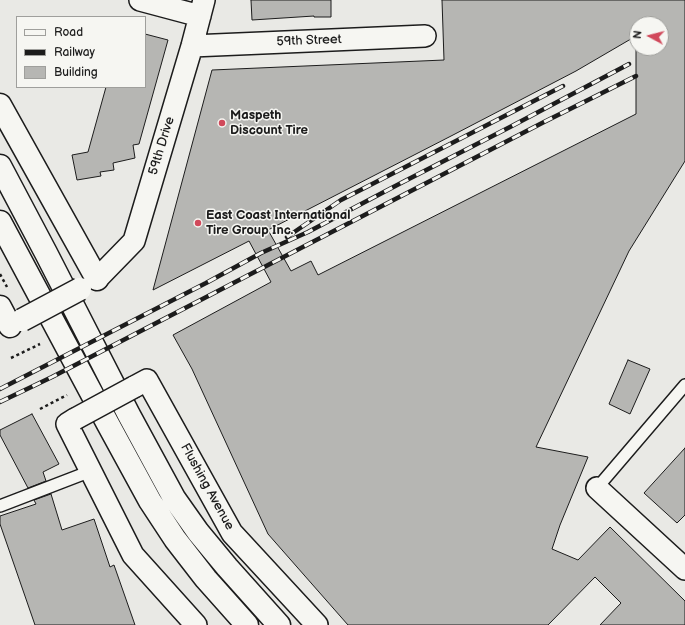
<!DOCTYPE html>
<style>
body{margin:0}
#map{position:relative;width:685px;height:625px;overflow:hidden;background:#e9e9e5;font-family:"Balsamiq Sans",sans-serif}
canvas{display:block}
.legend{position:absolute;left:16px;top:16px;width:130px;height:72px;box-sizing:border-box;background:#f6f6f2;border:1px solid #9f9f9c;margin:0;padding:5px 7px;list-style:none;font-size:12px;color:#1c1c1c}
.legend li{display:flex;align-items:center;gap:8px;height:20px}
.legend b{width:20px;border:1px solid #9f9f9c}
.north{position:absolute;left:629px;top:16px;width:40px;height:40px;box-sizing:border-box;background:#f6f6f2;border:1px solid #9f9f9c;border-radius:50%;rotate:277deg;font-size:11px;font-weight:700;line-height:16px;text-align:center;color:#1c1c1c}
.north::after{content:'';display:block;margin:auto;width:14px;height:18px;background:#d1495b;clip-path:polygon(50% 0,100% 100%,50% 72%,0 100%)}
</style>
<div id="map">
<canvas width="685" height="625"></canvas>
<ul class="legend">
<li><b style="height:5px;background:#f6f6f2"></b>Road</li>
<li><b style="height:5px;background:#1c1c1c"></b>Railway</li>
<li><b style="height:11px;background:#b6b6b3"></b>Building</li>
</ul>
<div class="north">N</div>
</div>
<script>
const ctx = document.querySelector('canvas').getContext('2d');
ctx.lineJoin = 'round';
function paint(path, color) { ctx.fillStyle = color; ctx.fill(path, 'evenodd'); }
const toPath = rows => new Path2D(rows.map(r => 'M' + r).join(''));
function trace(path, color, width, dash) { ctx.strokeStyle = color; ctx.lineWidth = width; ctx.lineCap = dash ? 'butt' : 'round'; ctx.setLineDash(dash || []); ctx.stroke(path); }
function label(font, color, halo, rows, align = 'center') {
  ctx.font = font + ' "Balsamiq Sans",sans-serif'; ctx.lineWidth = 3; ctx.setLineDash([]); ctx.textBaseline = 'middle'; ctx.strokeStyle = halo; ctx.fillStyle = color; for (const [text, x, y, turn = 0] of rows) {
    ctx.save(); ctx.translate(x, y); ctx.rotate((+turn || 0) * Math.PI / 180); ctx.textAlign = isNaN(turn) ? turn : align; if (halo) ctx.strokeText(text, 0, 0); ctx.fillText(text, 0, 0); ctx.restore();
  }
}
const building = toPath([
 [251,0,331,0,331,17,314,17,314,16,252,20,251,0],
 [442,0,685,0,685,161,629,251,536,447,588,457,560,525,552,549,578,560,610,527,685,601,685,625,600,625,621,603,595,577,548,625,348,625,268,534,192,369,173,335,271,282,249,241,153,290,212,70,444,60,442,0],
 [637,24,661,24,661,48,637,48,637,24],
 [636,36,636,114,318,275,311,261,291,271,268,230,453,135,576,71,636,36],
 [145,34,168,40,139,144,133,145,135,158,113,163,114,170,100,172,101,176,77,180,72,155,88,152,106,87,145,87,145,34],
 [628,360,650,369,630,414,609,404,628,360],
 [32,414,59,464,43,472,46,481,28,488,0,435,0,430,32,414],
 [685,448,685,515,677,523,644,493,685,448],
 [51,494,62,530,94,519,110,567,114,565,135,625,35,625,0,524,0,516,36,504,34,500,51,494]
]);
paint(building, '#b6b6b3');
trace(building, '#1c1c1c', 1);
const lane = toPath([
 [597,488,685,385],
 [0,506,91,471]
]);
const street = toPath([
 [140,0,200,16],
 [192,46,425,36],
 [97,279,134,241,192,46,204,0],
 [134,387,147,380,232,533,317,625],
 [75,419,67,424,133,555,196,625],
 [597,488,685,569]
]);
const primary = toPath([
 [0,105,97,279],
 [0,166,46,253,129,415,174,498,198,532,227,567,279,625],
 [0,222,108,424,150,501,175,539,206,579,247,625],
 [0,307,10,326]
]);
trace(lane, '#1c1c1c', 14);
trace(street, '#1c1c1c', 24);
trace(primary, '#1c1c1c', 25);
trace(toPath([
 [0,274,7,287],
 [11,358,40,344],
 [40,409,67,395]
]), '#1c1c1c', 2.5, [3, 3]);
trace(lane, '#f6f6f2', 11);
trace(street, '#f6f6f2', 21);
trace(primary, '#f6f6f2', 22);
const rail = toPath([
 [287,237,341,200,563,86],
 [0,389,206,283,261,253,308,232,401,183,510,127,629,64],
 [0,402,52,377,544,122,636,76]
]);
trace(rail, '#1c1c1c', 4.5);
trace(rail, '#f6f6f2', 3, [9]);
const streetBridge = toPath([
 [75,419,134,387]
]);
const secondaryBridge = toPath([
 [22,320,80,289]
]);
trace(streetBridge, '#1c1c1c', 24, []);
trace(secondaryBridge, '#1c1c1c', 25, []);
trace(streetBridge, '#f6f6f2', 21);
trace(secondaryBridge, '#f6f6f2', 22);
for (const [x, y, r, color] of [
 [222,123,4,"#d1495b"],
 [198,223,4,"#d1495b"]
]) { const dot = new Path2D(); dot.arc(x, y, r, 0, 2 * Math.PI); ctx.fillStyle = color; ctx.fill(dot); trace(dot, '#f6f6f2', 1.5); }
label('13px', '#1c1c1c', '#f6f6f2', [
 ["59th Street",309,41,-2],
 ["59th Drive",162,146,-73],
 ["Flushing Avenue",207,487,61]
]);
label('bold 13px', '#1c1c1c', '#f6f6f2', [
 ["Maspeth",230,116],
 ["Discount Tire",230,131],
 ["East Coast International",206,216],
 ["Tire Group Inc.",206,231]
], 'left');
</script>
